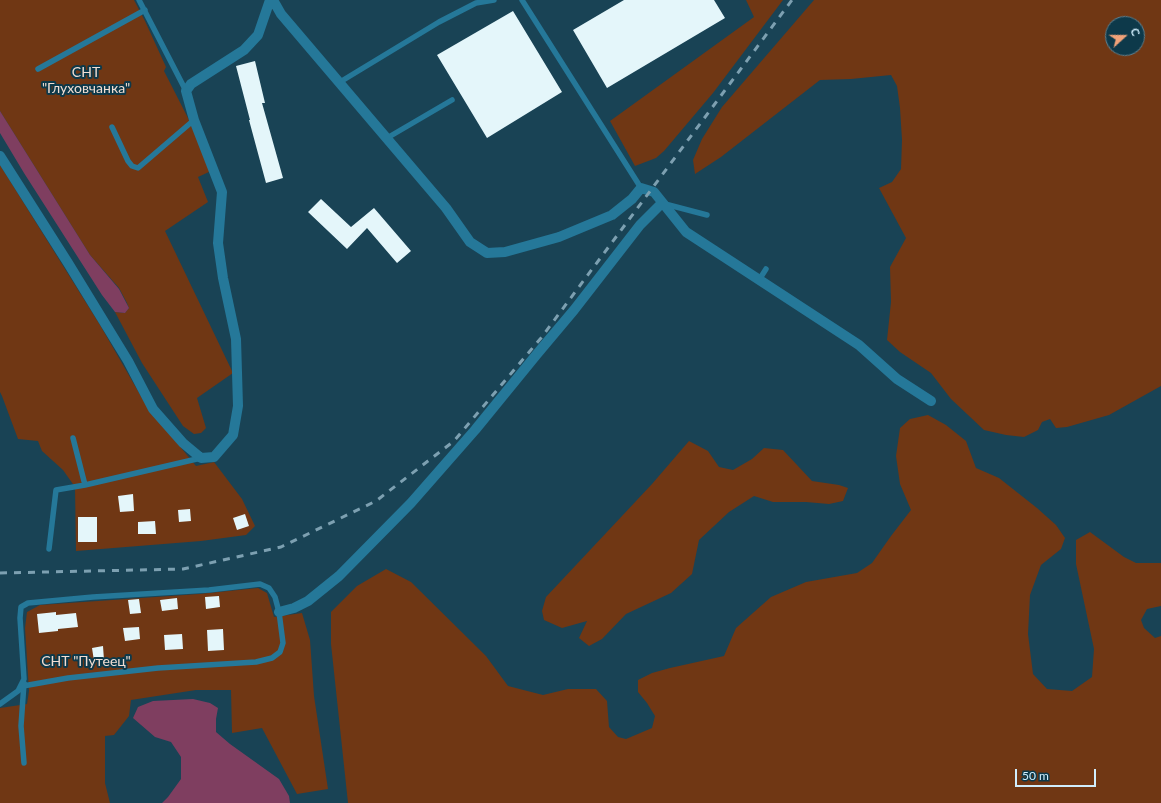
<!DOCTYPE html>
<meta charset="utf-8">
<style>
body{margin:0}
#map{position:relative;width:1161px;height:803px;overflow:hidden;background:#194355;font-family:Lato,sans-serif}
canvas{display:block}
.north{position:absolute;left:1105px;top:16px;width:40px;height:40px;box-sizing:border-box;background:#0d394a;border:1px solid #5b8192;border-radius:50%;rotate:69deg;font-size:11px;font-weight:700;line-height:16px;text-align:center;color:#d0eefd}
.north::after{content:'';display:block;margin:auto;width:14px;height:18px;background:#f0a279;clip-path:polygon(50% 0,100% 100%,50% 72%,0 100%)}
.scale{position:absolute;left:1015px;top:769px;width:81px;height:18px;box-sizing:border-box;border:2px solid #d0eefd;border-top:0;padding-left:5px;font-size:12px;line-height:14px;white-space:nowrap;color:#d0eefd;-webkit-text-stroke:3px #0d394a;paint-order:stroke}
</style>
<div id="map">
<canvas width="1161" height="803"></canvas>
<div class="north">С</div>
<div class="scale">50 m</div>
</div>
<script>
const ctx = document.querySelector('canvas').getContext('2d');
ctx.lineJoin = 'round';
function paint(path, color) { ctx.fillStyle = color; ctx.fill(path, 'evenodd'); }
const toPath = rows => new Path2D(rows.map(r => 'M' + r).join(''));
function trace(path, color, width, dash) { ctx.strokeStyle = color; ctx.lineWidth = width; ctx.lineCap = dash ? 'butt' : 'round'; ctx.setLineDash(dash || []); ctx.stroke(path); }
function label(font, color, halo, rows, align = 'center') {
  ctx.font = font + ' Lato,sans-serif'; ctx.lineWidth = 4; ctx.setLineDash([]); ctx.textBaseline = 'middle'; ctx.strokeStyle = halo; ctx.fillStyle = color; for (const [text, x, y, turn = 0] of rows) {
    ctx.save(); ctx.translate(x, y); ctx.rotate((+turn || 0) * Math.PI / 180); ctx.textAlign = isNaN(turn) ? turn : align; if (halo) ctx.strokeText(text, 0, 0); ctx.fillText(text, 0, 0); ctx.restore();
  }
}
paint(toPath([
 [0,0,134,0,145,21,166,67,164,71,188,118,211,171,198,177,208,202,165,231,233,373,197,398,206,428,201,433,194,434,183,426,142,363,115,312,125,313,129,308,127,303,119,288,90,255,0,111],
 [746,0,783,0,713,93,664,151,656,158,635,166,610,121,754,17],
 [814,0,1161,0,1161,386,1109,415,1067,427,1056,428,1050,419,1042,422,1038,430,1024,437,1006,435,984,430,951,399,931,373,900,352,887,340,891,302,890,267,906,238,879,188,892,182,901,169,902,140,900,108,897,86,891,75,851,79,820,80,721,157,695,174,693,160,702,139,722,107],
 [1113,24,1137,24,1137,48,1113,48],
 [0,165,100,325,146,405,196,466,214,462,242,499,255,526,246,535,201,541,76,551,75,487,63,470,42,451,38,441,18,439,2,396,0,392],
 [928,415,946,425,966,441,976,468,999,478,1037,508,1056,525,1065,538,1061,549,1041,565,1030,595,1028,634,1033,674,1047,689,1072,691,1092,677,1094,649,1076,564,1076,540,1090,532,1124,557,1136,563,1161,563,1161,606,1147,609,1141,620,1144,628,1155,638,1161,636,1161,803,348,803,331,644,331,612,357,586,386,569,411,582,486,656,508,686,543,695,568,689,596,689,607,701,609,727,618,737,626,739,652,728,655,716,647,703,638,692,638,680,652,673,670,668,724,656,736,628,771,597,806,582,857,573,872,563,891,536,911,510,900,484,896,456,900,428,910,419],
 [689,441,708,451,719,467,733,470,752,459,764,448,783,450,812,481,839,485,848,488,843,501,829,504,806,502,773,502,754,496,729,512,699,540,692,574,671,593,626,614,602,639,589,646,579,638,587,621,562,628,544,620,542,611,546,597,652,484],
 [258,588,267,593,274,617,302,613,310,640,314,696,328,789,297,794,262,728,232,733,231,690,196,690,131,700,129,716,114,735,105,736,105,783,110,803,0,803,0,708,27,704,29,691,25,628,27,612,40,605,199,594]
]), '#703714');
paint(toPath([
 [0,111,90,255,119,289,129,308,125,313,115,312,102,295,24,173,0,133],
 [193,699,210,703,218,708,216,719,216,732,230,744,279,779,289,796,290,803,162,803,168,797,181,779,181,757,171,742,155,737,133,718,138,707,153,701]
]), '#7f3e60');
paint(toPath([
 [624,0,714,0,725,18,607,88,573,30],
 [513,11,562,92,487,138,437,55],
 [255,61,265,103,262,103,283,178,266,183,249,120,250,120,236,66],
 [321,199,351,227,374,208,411,251,397,263,367,228,347,249,308,212],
 [133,494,134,511,120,512,118,496],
 [190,509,191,521,179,522,178,510],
 [245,514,249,526,237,530,233,518],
 [78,517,97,517,97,542,78,542],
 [155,521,156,534,138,534,138,522],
 [219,596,220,607,206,609,205,597],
 [177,598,178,609,162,611,160,600],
 [139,599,141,613,130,614,128,600],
 [56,612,56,615,76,613,78,627,58,629,58,631,39,633,37,614],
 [139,627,140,639,125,641,123,628],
 [223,629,224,650,208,651,207,630],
 [182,634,183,649,165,650,164,635],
 [103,646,104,660,94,661,92,648]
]), '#e4f6fa');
trace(toPath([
 [139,0,186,91],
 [522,0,641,188],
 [38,69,145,10],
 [340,82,439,22,476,3,494,0],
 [112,127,128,161,132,166,138,168,194,120],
 [387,138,452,100],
 [665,204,707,215],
 [759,280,766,269],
 [73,438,85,485,201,458],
 [49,549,56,490,85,485],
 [24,683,21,726,24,763],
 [0,704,18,691,24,679,20,618,21,607,28,603,93,597,209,590,260,584,269,588,275,597,279,612,283,643,280,652,272,658,256,662,158,668,68,678,23,686]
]), '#257899', 5.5);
trace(toPath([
 [273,0,281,14,446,208,470,242,487,253,505,252,559,237,612,215,632,199,641,188,654,192,686,232,859,345,897,379,931,401],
 [0,156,68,263,128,361,153,409,183,443,201,458,214,457,233,435,238,406,236,339,223,278,218,243,222,192,194,120,186,91,191,84,244,50,258,35,270,0],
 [279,612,294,608,308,601,339,576,411,503,475,430,537,354,574,310,640,225,662,203]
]), '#257899', 10);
trace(toPath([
 [0,573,183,569,281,547,376,501,454,441,541,338,792,0]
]), '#7da0b1', 3, [7, 7]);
label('14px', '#f2ded3', '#0d394a', [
 ["СНТ",86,72],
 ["\"Глуховчанка\"",86,88],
 ["СНТ \"Путеец\"",86,661]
]);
</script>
